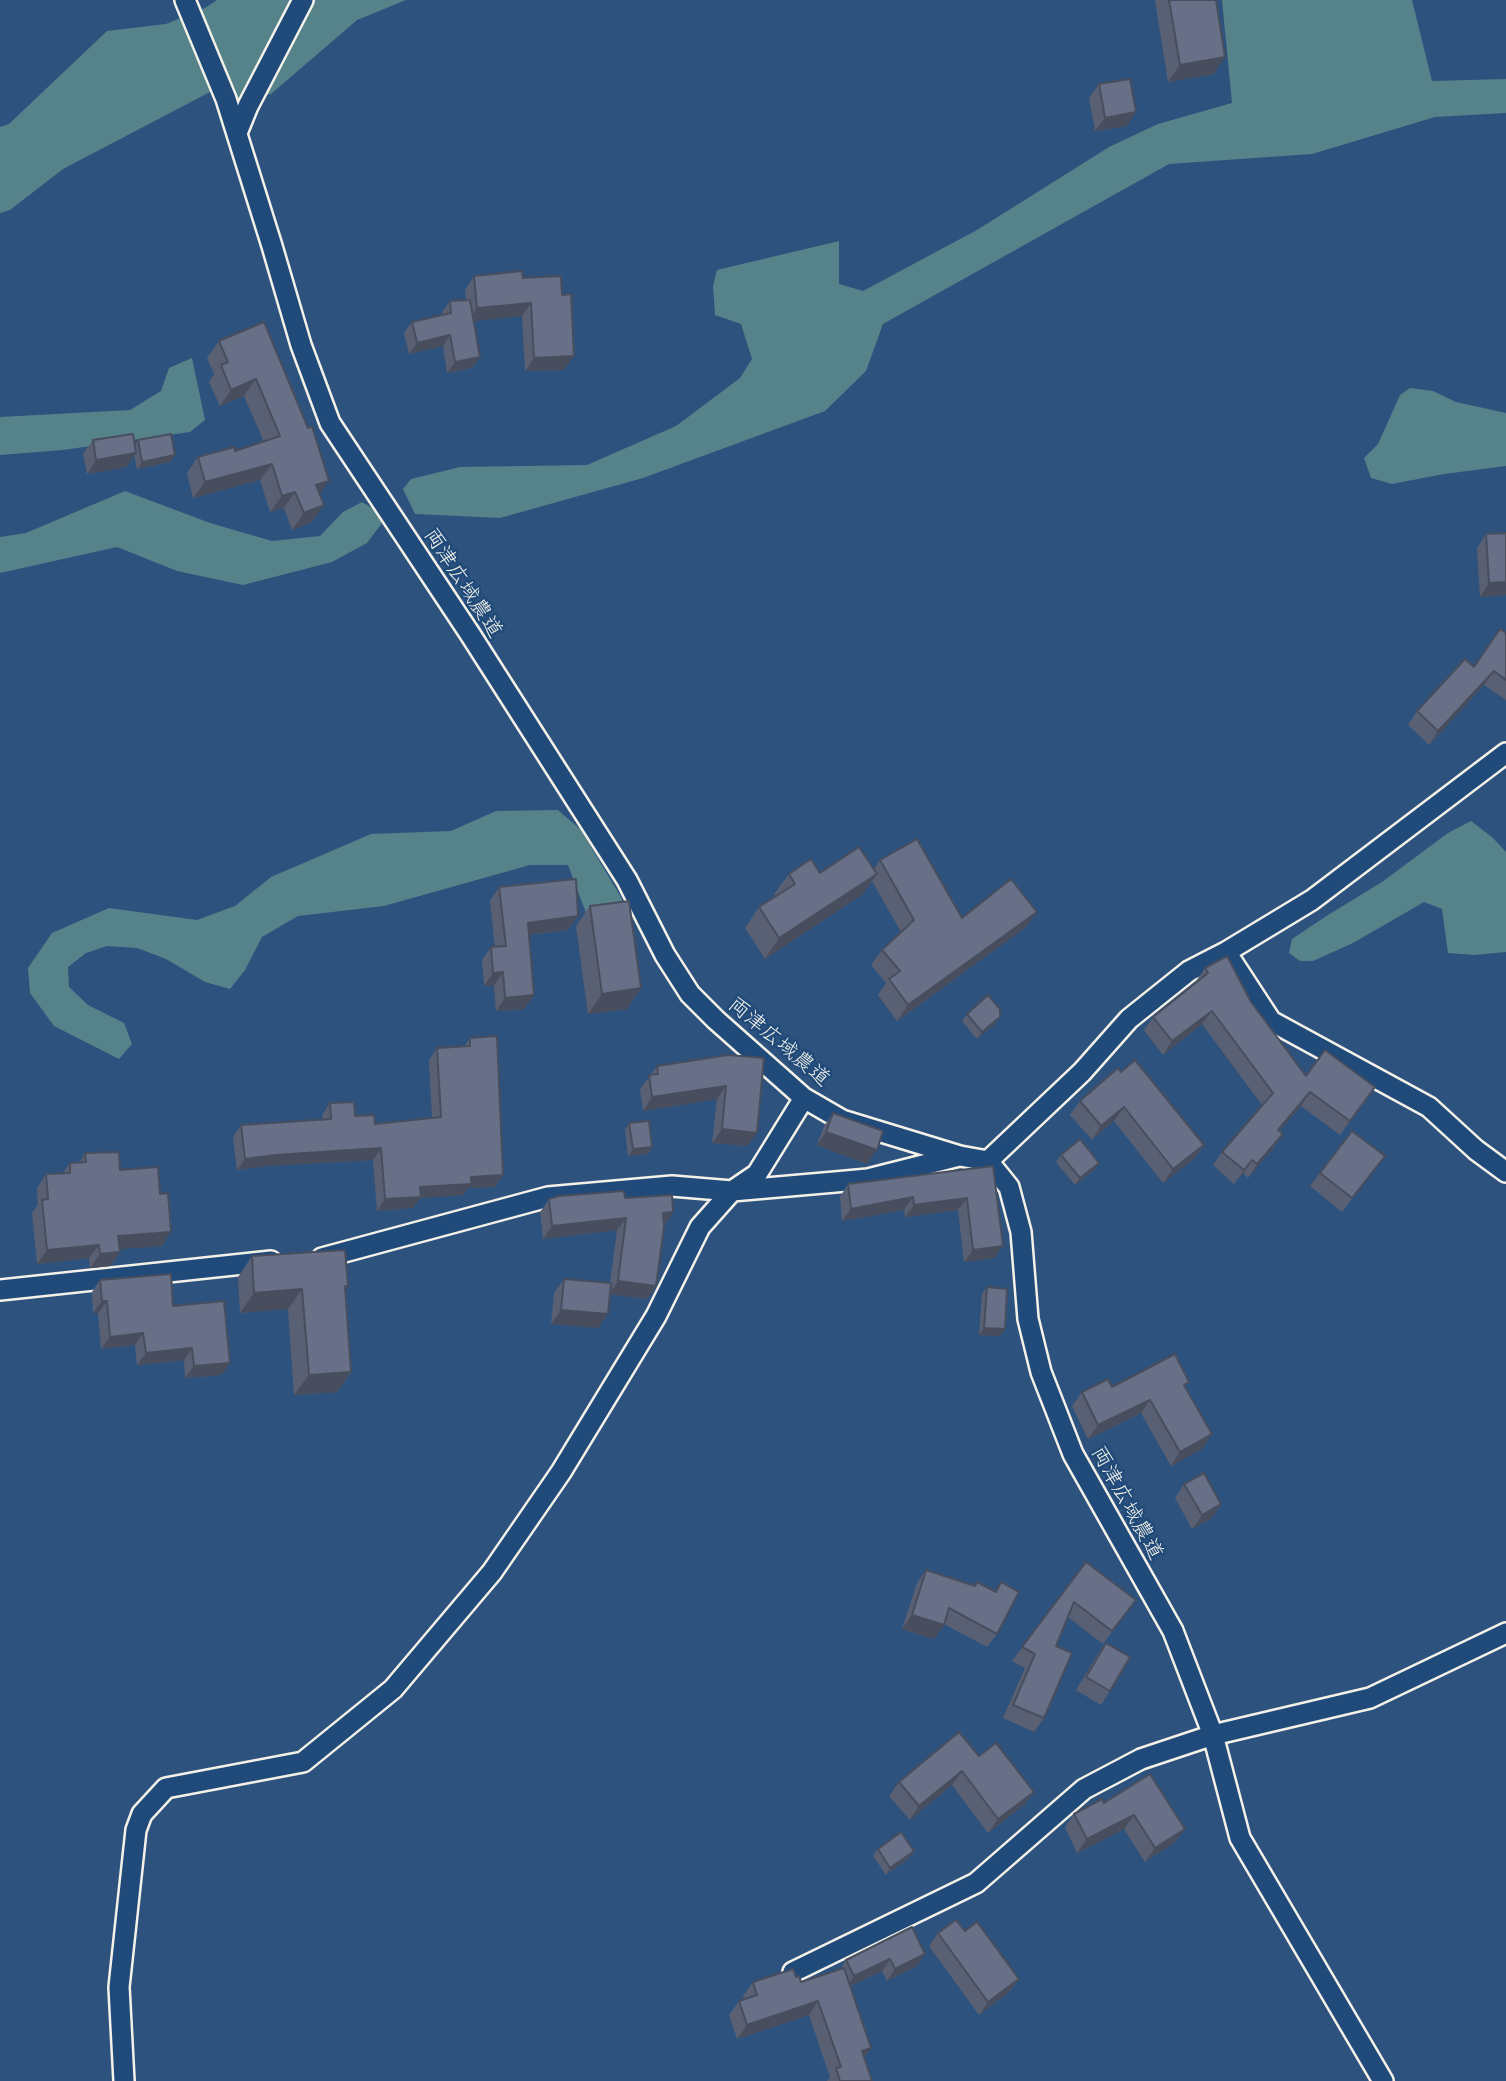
<!DOCTYPE html>
<meta charset="utf-8">
<style>
body{margin:0}
canvas{display:block;background:#2d527d}
</style>
<canvas width="1506" height="2081"></canvas>
<script>
const ctx = document.querySelector('canvas').getContext('2d');
ctx.lineJoin = 'round';
function paint(path, color) { ctx.fillStyle = color; ctx.fill(path, 'evenodd'); }
const toPath = rows => new Path2D(rows.map(r => 'M' + r).join(''));
function trace(path, color, width, dash) { ctx.strokeStyle = color; ctx.lineWidth = width; ctx.lineCap = dash ? 'butt' : 'round'; ctx.setLineDash(dash || []); ctx.stroke(path); }
function label(font, color, halo, rows, align = 'center') {
  ctx.font = font + ' Delius,"Klee One",sans-serif'; ctx.lineWidth = 5; ctx.setLineDash([]); ctx.textBaseline = 'middle'; ctx.strokeStyle = halo; ctx.fillStyle = color; for (const [text, x, y, turn = 0] of rows) {
    ctx.save(); ctx.translate(x, y); ctx.rotate((+turn || 0) * Math.PI / 180); ctx.textAlign = isNaN(turn) ? turn : align; if (halo) ctx.strokeText(text, 0, 0); ctx.fillText(text, 0, 0); ctx.restore();
  }
}
paint(toPath([
 [217,0,406,0,357,20,271,94,237,102,231,81,63,169,10,210,0,213,0,127,9,124,107,31,166,24,205,8],
 [1222,0,1412,0,1432,81,1506,79,1506,113,1435,117,1312,154,1169,164,883,324,866,371,825,411,643,478,500,518,415,514,403,489,411,479,460,467,587,465,676,426,740,378,752,359,741,324,715,315,713,286,717,270,839,241,839,284,863,291,977,230,1109,147,1158,124,1232,103],
 [192,358,205,420,190,432,63,450,0,455,0,417,130,410,161,391,169,368],
 [1410,388,1433,391,1456,402,1506,413,1506,466,1444,474,1392,484,1371,478,1364,458,1378,444,1400,395],
 [125,491,210,523,272,541,320,536,343,512,362,502,377,511,382,523,367,543,332,562,243,585,177,571,117,547,0,573,0,537,26,533],
 [558,810,581,830,622,899,621,912,586,913,568,865,530,865,384,906,298,916,262,937,245,970,230,989,205,982,166,959,137,948,107,946,86,953,68,967,69,987,88,1005,124,1023,132,1044,119,1059,54,1026,30,993,28,968,52,933,109,908,197,920,235,906,271,877,371,834,451,831,496,811],
 [1471,821,1493,838,1506,852,1506,952,1474,955,1448,953,1442,909,1424,902,1353,943,1313,961,1300,961,1289,953,1292,939,1328,915,1382,882,1448,833]
]), '#56828a');
const minor = toPath([
 [185,0,226,99,272,246,301,345,330,423,470,634,627,880,665,955,690,994,716,1020,804,1098,842,1120,960,1156,988,1161,1009,1187,1021,1232,1028,1319,1041,1372,1073,1454,1173,1631,1213,1735,1240,1838,1383,2081],
 [237,133,248,106,303,0],
 [1226,952,1271,1021,1429,1107,1476,1150,1506,1172],
 [988,1161,1082,1072,1129,1019,1189,971,1226,952,1312,900,1506,753],
 [322,1258,548,1197,672,1186,732,1191,835,1182,868,1179,959,1156],
 [0,1290,271,1261],
 [793,1972,976,1883,1084,1789,1141,1759,1213,1735,1370,1698,1506,1633],
 [124,2081,119,1987,136,1830,142,1814,166,1788,303,1762,393,1689,492,1572,561,1472,656,1316,700,1227,732,1191,757,1174,804,1098]
]);
trace(minor, '#f4f1e8', 24);
trace(minor, '#1f4a7a', 19);
paint(toPath([
 [1155,0,1216,0,1214,74,1168,82],
 [1099,84,1127,126,1095,131,1089,98],
 [474,276,523,278,564,370,525,371,522,316,474,321,480,357,472,368,447,373,443,346,409,354,404,333,412,322,442,315,442,312,450,301,466,300,465,290],
 [264,322,319,494,312,522,292,530,284,508,270,512,260,480,193,498,187,473,198,457,235,451,264,442,244,396,220,406,209,382,214,374,207,358,219,341],
 [93,440,135,445,138,440,170,462,137,469,134,455,126,467,87,474,83,454],
 [1486,534,1506,595,1480,597,1477,548],
 [1506,633,1506,700,1484,685,1429,745,1408,725,1417,711,1474,667],
 [880,860,962,918,1026,927,897,1021,878,995,886,983,871,965,882,950,901,932,872,881,863,894,765,959,745,928,759,907,776,896,774,894,789,874,820,873,874,869],
 [499,887,578,916,568,930,529,935,534,995,524,1009,496,1011,494,986,484,986,482,960,491,947,495,947,490,901],
 [590,906,627,1009,588,1014,576,926],
 [1205,968,1251,1002,1306,1076,1375,1087,1340,1135,1301,1106,1279,1131,1283,1134,1273,1148,1248,1178,1243,1173,1234,1184,1213,1165,1222,1152,1262,1105,1202,1024,1163,1055,1144,1030,1153,1017,1197,982,1196,981],
 [967,1014,995,1024,977,1039,962,1021],
 [470,1038,495,1187,468,1188,463,1195,420,1198,413,1208,377,1211,373,1160,267,1166,237,1170,233,1137,241,1125,323,1120,322,1115,330,1103,355,1116,375,1124,432,1118,429,1060,437,1048,464,1047],
 [728,1055,747,1146,712,1143,717,1099,643,1111,640,1089,657,1066],
 [1121,1072,1204,1145,1195,1158,1163,1183,1114,1121,1092,1140,1070,1115,1080,1101],
 [833,1113,867,1164,817,1145,824,1126],
 [629,1123,652,1147,647,1154,628,1156,625,1130],
 [85,1153,120,1170,162,1246,119,1249,120,1252,110,1266,90,1268,89,1258,37,1264,32,1213,38,1205,37,1188,46,1174,62,1174,70,1163,79,1163],
 [1061,1155,1099,1163,1094,1170,1075,1185,1056,1162],
 [1385,1156,1342,1212,1310,1186,1320,1173],
 [993,1166,1003,1246,994,1258,964,1262,958,1210,905,1217,904,1210,842,1221,840,1197,848,1184],
 [625,1198,665,1225,656,1286,647,1299,610,1294,598,1328,551,1324,554,1293,564,1279,610,1283,617,1230,543,1239,540,1212,549,1199],
 [252,1256,345,1290,351,1372,337,1392,294,1395,288,1309,240,1313,238,1277],
 [100,1280,173,1306,230,1363,221,1375,185,1378,184,1360,137,1365,135,1345,101,1349,98,1313,93,1313,92,1292],
 [987,1287,1000,1336,979,1335,982,1294],
 [1112,1387,1186,1387,1203,1448,1171,1466,1141,1413,1088,1439,1072,1406,1082,1392],
 [1184,1484,1221,1504,1212,1518,1192,1529,1175,1498],
 [1086,1562,1126,1613,1103,1644,1068,1617,1056,1646,1044,1718,1034,1732,1003,1718,1025,1668,1012,1661],
 [926,1570,995,1591,1001,1582,997,1634,987,1647,944,1624,934,1639,902,1629,917,1583],
 [1106,1643,1110,1691,1101,1705,1076,1690,1096,1657],
 [979,1756,1034,1792,1024,1805,988,1833,952,1785,910,1820,889,1796,899,1782],
 [1104,1803,1185,1829,1175,1842,1145,1862,1124,1829,1077,1853,1065,1827,1074,1814],
 [878,1849,909,1858,886,1875,873,1856],
 [912,1927,917,1966,887,1981,882,1971,850,1986,864,2058,872,2081,827,2081,830,2077,809,2015,737,2039,729,2015,739,2001,744,1999,743,1996,753,1982,796,1977,801,1982,840,1969,846,1960],
 [965,1931,1019,1979,1009,1992,979,2015,929,1946,938,1933]
]), '#596074');
paint(toPath([
 [1225,57,1214,74,1168,82,1180,65],
 [1136,112,1127,126,1095,131,1105,118],
 [531,303,522,316,468,322,477,308],
 [450,335,443,346,409,354,417,343],
 [574,356,564,370,525,371,534,358],
 [480,357,472,368,447,373,455,362],
 [256,379,244,396,220,406,231,390],
 [136,453,126,467,87,474,96,460],
 [175,455,170,462,137,469,142,462],
 [272,464,260,480,193,498,205,482],
 [329,481,317,498,316,485],
 [295,492,284,508,270,512,282,496],
 [324,505,312,522,292,530,304,513],
 [1506,582,1506,595,1480,597,1489,583],
 [1494,671,1484,685,1429,745,1438,731],
 [877,874,863,894,765,959,779,938],
 [1037,912,1026,927,897,1021,908,1005],
 [578,916,568,930,518,936,528,923],
 [503,972,494,986,484,986,493,973],
 [641,988,627,1009,588,1014,602,994],
 [534,995,524,1009,496,1011,505,998],
 [1212,1011,1202,1024,1163,1055,1172,1041],
 [1000,1017,995,1024,977,1039,982,1032],
 [726,1086,717,1099,643,1111,652,1097],
 [1310,1092,1301,1106,1268,1144,1278,1130],
 [1124,1107,1114,1121,1092,1140,1101,1126],
 [722,1129,757,1133,747,1146,712,1143],
 [826,1132,877,1150,867,1164,817,1145],
 [1283,1134,1273,1148,1248,1178,1257,1164],
 [1204,1145,1195,1158,1163,1183,1173,1169],
 [652,1147,647,1154,628,1156,633,1149],
 [381,1148,373,1160,267,1166,237,1170,245,1159,275,1155],
 [1252,1160,1243,1173,1234,1184,1244,1170],
 [1099,1163,1094,1170,1075,1185,1080,1178],
 [503,1175,495,1187,468,1188,463,1195,420,1198,413,1208,377,1211,385,1199,420,1187,471,1177],
 [913,1197,904,1210,842,1221,851,1209],
 [967,1198,958,1210,905,1217,914,1205],
 [673,1212,665,1225,655,1226,663,1213],
 [626,1218,617,1230,543,1239,552,1226],
 [171,1232,162,1246,108,1250,118,1236],
 [99,1245,89,1258,37,1264,47,1250],
 [1003,1246,994,1258,964,1262,973,1250],
 [120,1252,110,1266,90,1268,100,1254],
 [618,1281,656,1286,647,1299,609,1294],
 [302,1289,288,1309,240,1313,254,1293],
 [102,1301,107,1301,98,1313,93,1313],
 [561,1310,608,1314,598,1328,551,1324],
 [984,1328,1005,1329,1000,1336,979,1335],
 [143,1333,135,1345,101,1349,110,1337],
 [192,1348,184,1360,137,1365,146,1353],
 [230,1363,221,1375,185,1378,194,1366],
 [351,1372,337,1392,294,1395,309,1375],
 [1150,1400,1141,1413,1088,1439,1098,1425],
 [1212,1434,1203,1448,1171,1466,1180,1452],
 [1221,1504,1212,1518,1192,1529,1202,1515],
 [912,1615,944,1625,934,1639,902,1629],
 [962,1771,952,1785,910,1820,919,1806],
 [1034,1792,1024,1805,988,1833,998,1819],
 [1134,1815,1124,1829,1077,1853,1087,1839],
 [1185,1829,1175,1842,1145,1862,1155,1848],
 [914,1851,909,1858,886,1875,890,1868],
 [925,1954,917,1966,887,1981,895,1969],
 [890,1959,882,1971,846,1988,854,1976],
 [1019,1979,1009,1992,979,2015,988,2002],
 [818,2001,809,2015,737,2039,747,2025],
 [871,2048,862,2061,862,2051]
]), '#484e5e');
const building = toPath([
 [1169,0,1216,0,1225,57,1180,65,1169,0],
 [1130,79,1136,112,1105,118,1099,84,1130,79],
 [522,271,523,278,561,276,562,295,571,294,574,356,534,358,531,303,477,308,474,276,522,271],
 [470,300,480,357,455,362,450,335,417,343,412,322,451,313,450,301,470,300],
 [264,322,308,428,312,426,329,481,316,485,324,505,304,513,295,492,282,496,272,464,205,482,198,457,234,447,235,451,280,436,256,379,231,390,221,365,228,362,219,341,264,322],
 [133,434,136,453,96,460,93,440,133,434],
 [171,434,175,455,142,462,138,440,171,434],
 [1506,533,1506,582,1489,583,1486,534,1506,533],
 [1500,629,1506,633,1506,680,1494,671,1438,731,1417,711,1465,659,1474,667,1500,629],
 [917,839,962,918,1011,879,1037,912,908,1005,889,979,900,971,882,950,914,920,880,860,917,839],
 [859,847,877,874,779,938,759,907,795,884,789,874,811,859,820,873,859,847],
 [576,879,578,916,528,923,534,995,505,998,503,972,493,973,491,947,506,946,499,887,576,879],
 [629,901,641,988,602,994,590,906,629,901],
 [1227,956,1251,1002,1306,1076,1325,1050,1375,1087,1350,1121,1310,1092,1278,1130,1283,1134,1257,1164,1252,1160,1244,1170,1222,1152,1273,1093,1212,1011,1172,1041,1153,1017,1208,973,1205,968,1227,956],
 [988,995,1000,1009,1000,1017,982,1032,967,1014,988,995],
 [497,1036,503,1175,471,1177,471,1184,420,1187,421,1197,385,1199,381,1148,275,1155,245,1159,241,1125,331,1119,330,1103,354,1102,355,1116,374,1115,375,1124,441,1117,437,1048,470,1046,470,1038,497,1036],
 [728,1055,764,1058,757,1133,722,1129,726,1086,652,1097,649,1075,658,1074,657,1066,728,1055],
 [1135,1060,1204,1145,1173,1169,1124,1107,1101,1126,1080,1101,1118,1068,1121,1072,1135,1060],
 [833,1113,883,1131,877,1150,826,1132,833,1113],
 [649,1121,652,1147,633,1149,629,1123,649,1121],
 [1352,1131,1385,1156,1352,1198,1320,1173,1352,1131],
 [1080,1139,1099,1163,1080,1178,1061,1155,1080,1139],
 [119,1152,120,1170,158,1167,160,1194,168,1193,171,1232,118,1236,120,1252,100,1254,99,1245,47,1250,42,1200,48,1199,46,1174,70,1173,70,1163,86,1162,85,1153,119,1152],
 [993,1166,1003,1246,973,1250,967,1198,914,1205,913,1197,851,1209,848,1184,993,1166],
 [624,1191,625,1198,672,1195,673,1212,663,1213,664,1227,656,1286,618,1281,626,1218,552,1226,549,1199,559,1196,624,1191],
 [345,1250,348,1286,345,1286,351,1372,309,1375,302,1289,254,1293,252,1256,345,1250],
 [171,1274,173,1306,224,1301,230,1363,194,1366,192,1348,146,1353,143,1333,110,1337,107,1301,102,1301,100,1280,171,1274],
 [564,1279,611,1283,608,1314,561,1310,564,1279],
 [987,1287,1007,1289,1005,1329,984,1328,987,1287],
 [1175,1354,1189,1382,1184,1385,1212,1434,1180,1452,1150,1400,1098,1425,1082,1392,1108,1379,1112,1387,1175,1354],
 [1204,1473,1221,1504,1202,1515,1184,1484,1204,1473],
 [1086,1562,1136,1600,1112,1631,1074,1602,1056,1646,1072,1653,1044,1718,1013,1705,1035,1654,1022,1647,1086,1562],
 [926,1570,975,1586,977,1582,996,1592,1001,1582,1019,1592,997,1634,949,1608,944,1625,912,1615,926,1570],
 [1106,1643,1130,1657,1110,1691,1086,1677,1106,1643],
 [959,1732,979,1756,996,1743,1034,1792,998,1819,962,1771,919,1806,899,1782,959,1732],
 [1150,1774,1185,1829,1155,1848,1134,1815,1087,1839,1074,1814,1102,1799,1104,1803,1150,1774],
 [901,1832,914,1851,890,1868,878,1849,901,1832],
 [956,1920,965,1931,977,1922,1019,1979,988,2002,938,1933,956,1920],
 [912,1927,925,1954,895,1969,890,1959,854,1976,846,1960,912,1927],
 [844,1968,871,2048,862,2051,872,2081,840,2081,836,2068,841,2067,818,2001,747,2025,739,2001,757,1995,753,1982,793,1969,796,1977,799,1976,801,1982,844,1968]
]);
paint(building, '#677087');
trace(building, '#484e5e', 2);
label('21px', '#f4f1e8', '#1f4a7a', [
 ["両津広域農道",463,583,57],
 ["両津広域農道",779,1042,40],
 ["両津広域農道",1127,1503,61]
]);
</script>
